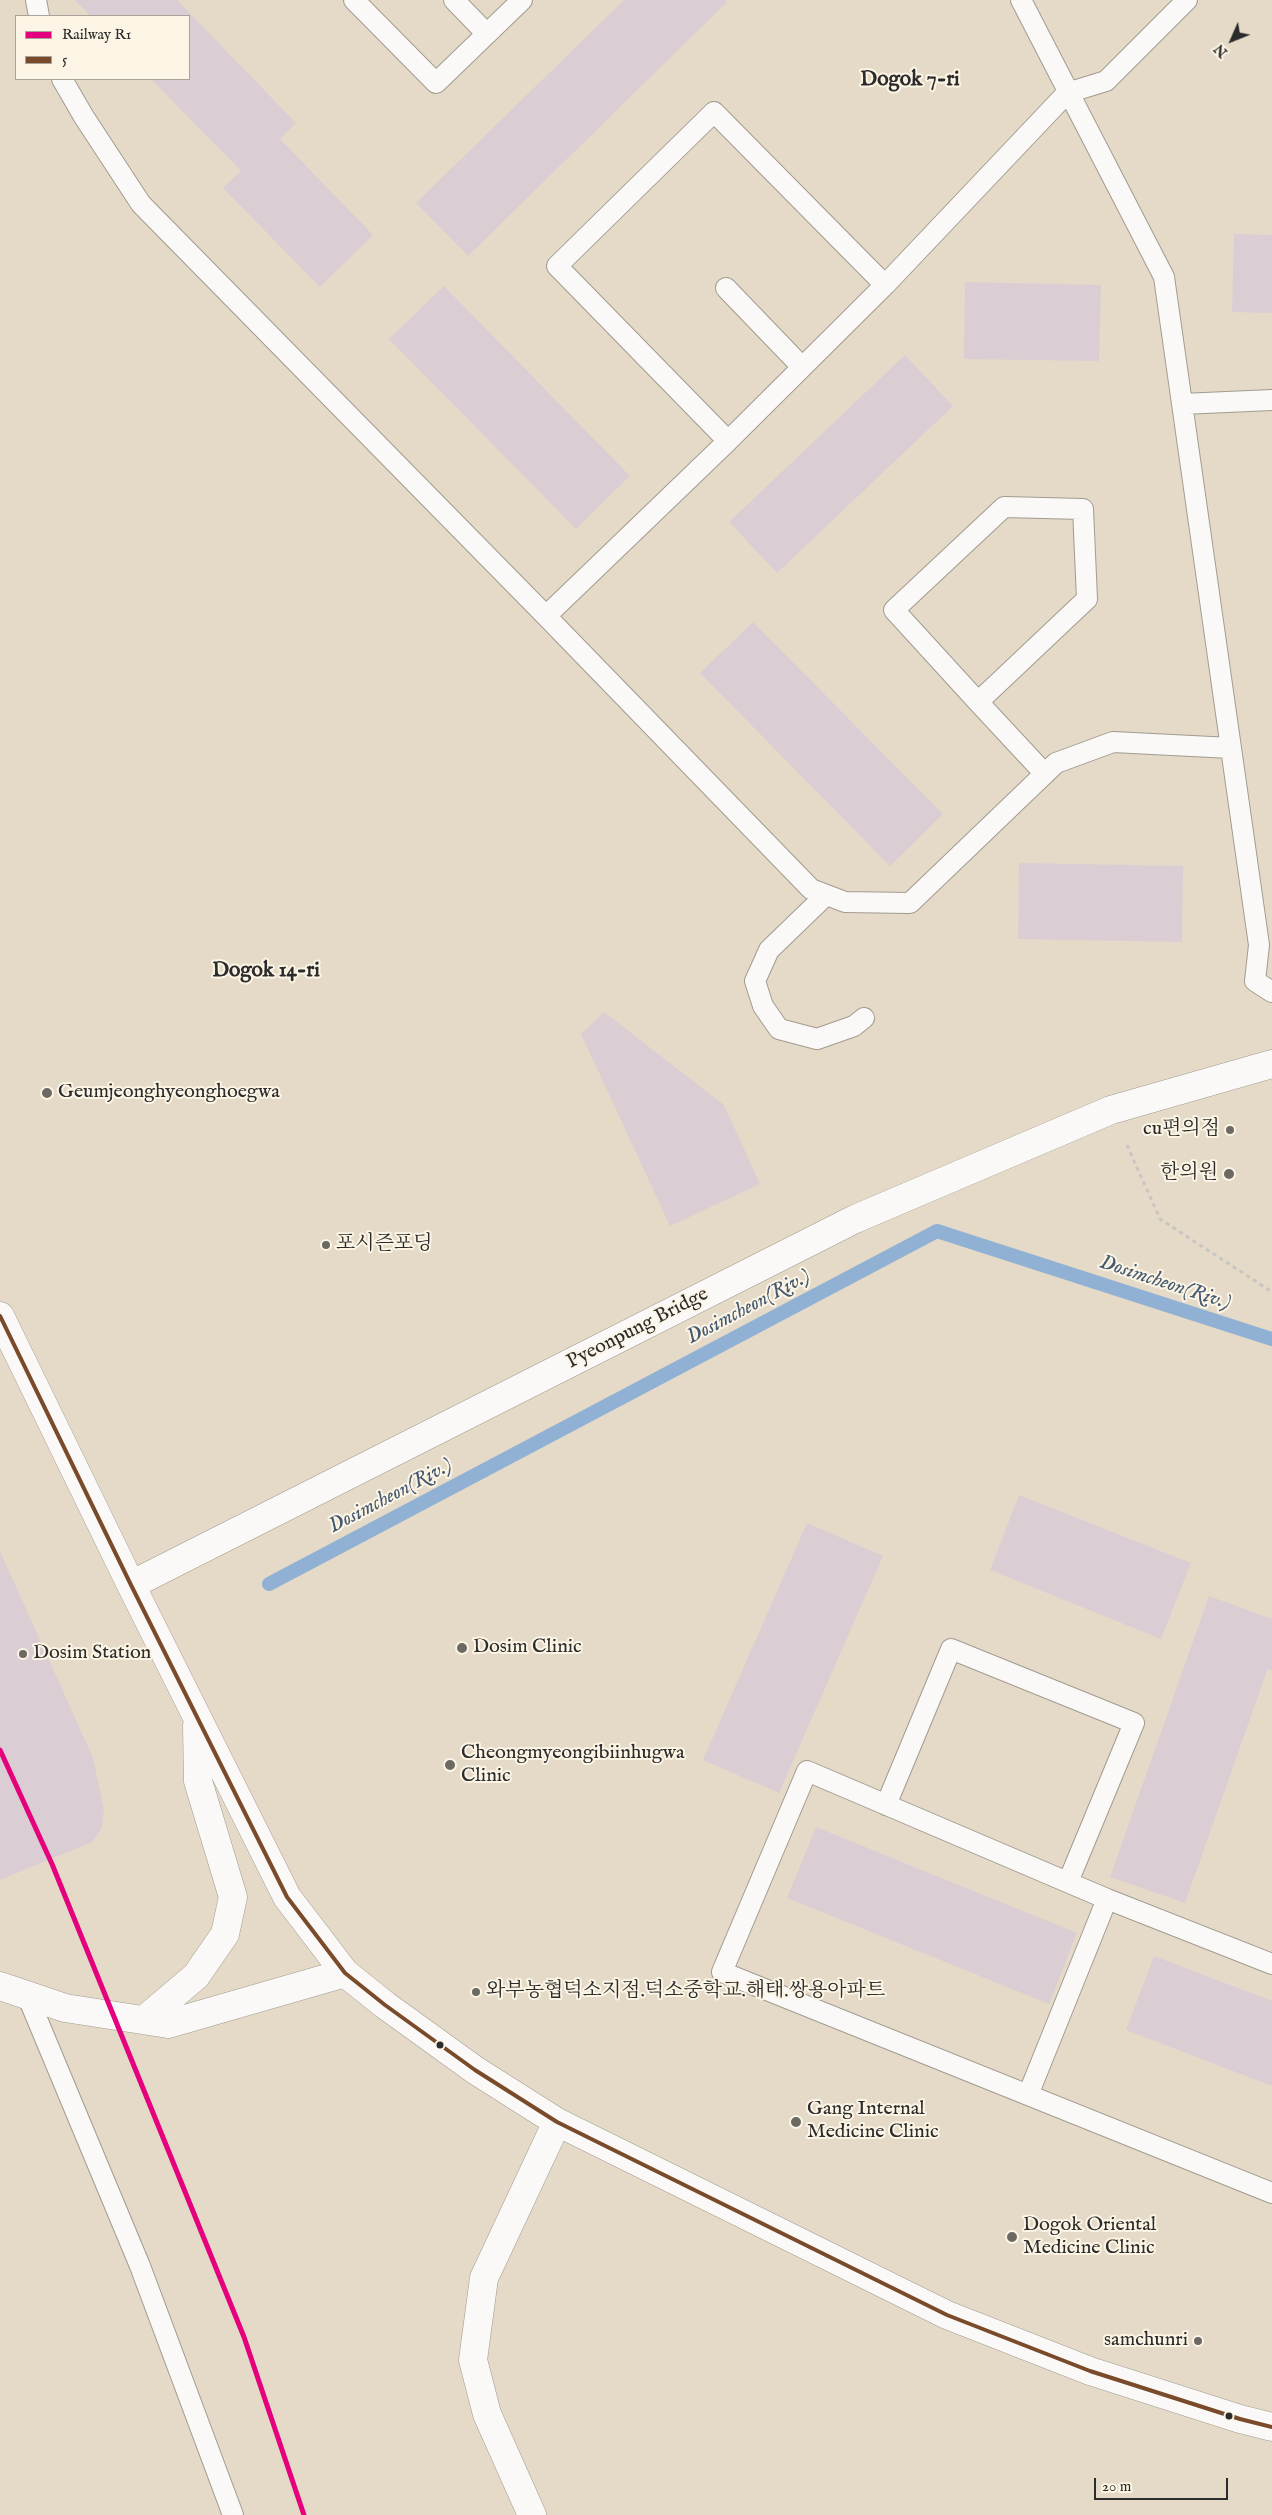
<!DOCTYPE html>
<meta charset="utf-8">
<style>
body{margin:0}
#map{position:relative;width:1272px;height:2515px;overflow:hidden;background:#e4dac7;font-family:"IM FELL English",serif}
canvas{display:block}
.legend{position:absolute;left:15px;top:15px;width:175px;height:65px;box-sizing:border-box;background:#fcf5e5;border:1px solid #a8a49b;margin:0;padding:6px 9px;list-style:none;font-size:15px;color:#2b2b2b}
.legend li{display:flex;align-items:center;gap:10px;height:25px}
.legend b{width:25px;border:1px solid #a8a49b}
.north{position:absolute;left:1207px;top:15px;width:50px;height:50px;-webkit-text-stroke:4px #fcf5e5;paint-order:stroke;rotate:226deg;font-size:14px;font-weight:700;line-height:20px;text-align:center;color:#2b2b2b}
.north::after{content:'';display:block;margin:auto;width:18px;height:22px;background:#2b2b2b;clip-path:polygon(50% 0,100% 100%,50% 72%,0 100%)}
.scale{position:absolute;left:1094px;top:2478px;width:134px;height:22px;box-sizing:border-box;border:2px solid #2b2b2b;border-top:0;padding-left:6px;font-size:15px;line-height:18px;white-space:nowrap;color:#2b2b2b;-webkit-text-stroke:4px #fcf5e5;paint-order:stroke}
</style>
<div id="map">
<canvas width="1272" height="2515"></canvas>
<ul class="legend">
<li><b style="height:6px;background:#e5007d"></b>Railway R1</li>
<li><b style="height:6px;background:#7a4b2a"></b>5</li>
</ul>
<div class="north">N</div>
<div class="scale">20 m</div>
</div>
<script>
const ctx = document.querySelector('canvas').getContext('2d');
ctx.lineJoin = 'round';
const toPath = rows => new Path2D(rows.map(r => 'M' + r).join(''));
function trace(path, color, width, dash) { ctx.strokeStyle = color; ctx.lineWidth = width; ctx.lineCap = dash ? 'butt' : 'round'; ctx.setLineDash(dash || []); ctx.stroke(path); }
function paint(path, color) { ctx.fillStyle = color; ctx.fill(path, 'evenodd'); }
function label(font, color, halo, rows, align = 'center') {
  ctx.font = font + ' "IM FELL English","Noto Serif KR",serif'; ctx.lineWidth = 4; ctx.setLineDash([]); ctx.textBaseline = 'middle'; ctx.strokeStyle = halo; ctx.fillStyle = color; for (const [text, x, y, turn = 0] of rows) {
    ctx.save(); ctx.translate(x, y); ctx.rotate((+turn || 0) * Math.PI / 180); ctx.textAlign = isNaN(turn) ? turn : align; if (halo) ctx.strokeText(text, 0, 0); ctx.fillText(text, 0, 0); ctx.restore();
  }
}
trace(toPath([
 [269,1584,937,1231,1272,1339]
]), '#91b1d4', 14);
paint(toPath([
 [75,0,177,0,296,123,280,139,373,235,320,287,223,188,241,171,151,79,189,79,189,16,91,16],
 [624,0,725,0,727,2,468,256,416,203],
 [1234,234,1272,235,1272,313,1232,312],
 [965,282,1101,285,1099,361,964,359],
 [444,286,630,476,576,529,389,339],
 [905,355,953,406,777,573,729,522],
 [753,622,943,814,890,866,700,673],
 [1019,863,1183,866,1182,942,1018,939],
 [604,1012,724,1105,760,1184,670,1226,581,1034],
 [1019,1495,1191,1563,1161,1639,990,1570],
 [807,1523,883,1556,779,1793,703,1760],
 [0,1551,93,1758,104,1810,102,1828,92,1842,0,1880],
 [1209,1596,1272,1619,1272,1670,1268,1668,1185,1903,1110,1877],
 [816,1827,1077,1933,1049,2004,787,1898],
 [1154,1956,1272,2001,1272,2086,1126,2030]
]), '#daced4');
const service = toPath([
 [36,0,39,16],
 [354,0,436,83,522,0],
 [454,0,487,34],
 [1021,0,1164,277,1259,945,1255,981,1272,992],
 [62,79,84,117,141,204,546,616,811,889,845,902,910,903,1056,763,1113,742,1231,748],
 [885,285,1067,93,1106,81,1187,0],
 [726,288,802,367],
 [1182,404,1272,400],
 [546,616,728,441,557,266,714,112,885,285,728,441],
 [978,702,1087,599,1083,509,1004,507,894,610,978,702,1045,774],
 [826,895,769,950,755,981,763,1006,779,1029,817,1039,854,1026,864,1018],
 [886,1805,951,1649,1134,1723,1068,1882],
 [1272,1964,1107,1899,807,1771,722,1972,1272,2193],
 [27,1995,140,2266,233,2515],
 [1028,2095,1107,1899]
]);
const minor = toPath([
 [0,1316,131,1585,287,1897,345,1973,385,2005,475,2070,557,2122,947,2315,1090,2371,1240,2419,1272,2427],
 [131,1585,855,1219,1111,1110,1272,1064],
 [0,1986,65,2008,168,2024,345,1973],
 [144,2020,196,1976,225,1934,233,1897,198,1781,197,1726],
 [532,2515,487,2414,473,2360,484,2278,557,2122]
]);
trace(service, '#a19b90', 22);
trace(minor, '#a19b90', 29);
trace(toPath([
 [1127,1145,1160,1219,1272,1292]
]), '#c8c6c2', 3, [4, 4]);
trace(service, '#fbf9f7', 20);
trace(minor, '#fbf9f7', 28);
trace(toPath([
 [0,1316,131,1585,287,1897,345,1973,385,2005,475,2070,557,2122,947,2315,1090,2371,1240,2419,1272,2427]
]), '#7a4b2a', 4);
trace(toPath([
 [0,1750,52,1864,244,2337,304,2515]
]), '#e5007d', 5);
for (const [x, y, r, color] of [
 [47,1093,6,"#6c6862"],
 [1230,1130,5,"#6c6862"],
 [1229,1174,6,"#6c6862"],
 [326,1245,5,"#6c6862"],
 [462,1648,6,"#6c6862"],
 [23,1654,5,"#6c6862"],
 [450,1765,6,"#6c6862"],
 [476,1992,5,"#6c6862"],
 [440,2045,4.5,"#2b2b2b"],
 [796,2122,6,"#6c6862"],
 [1012,2237,6,"#6c6862"],
 [1198,2341,5,"#6c6862"],
 [1229,2416,4.5,"#2b2b2b"]
]) { const dot = new Path2D(); dot.arc(x, y, r, 0, 2 * Math.PI); ctx.fillStyle = color; ctx.fill(dot); trace(dot, '#fcf5e5', 2); }
label('20px', '#2b2b2b', '#fcf5e5', [
 ["Geumjeonghyeonghoegwa",58,1093],
 ["cu편의점",1220,1130,"right"],
 ["한의원",1218,1174,"right"],
 ["포시즌포딩",336,1245],
 ["Dosim Clinic",473,1648],
 ["Dosim Station",33,1654],
 ["Cheongmyeongibiinhugwa",461,1754],
 ["Clinic",461,1777],
 ["와부농협덕소지점.덕소중학교.해태.쌍용아파트",486,1992],
 ["Gang Internal",807,2110],
 ["Medicine Clinic",807,2133],
 ["Dogok Oriental",1023,2226],
 ["Medicine Clinic",1023,2249],
 ["samchunri",1188,2341,"right"]
], 'left');
label('20px', '#2b2b2b', '#fcf5e5', [
 ["Pyeonpung Bridge",638,1329,-27]
]);
label('bold 21px', '#2b2b2b', '#fcf5e5', [
 ["Dogok 7-ri",910,81],
 ["Dogok 14-ri",266,972]
]);
label('italic 21px', '#455a71', '#fcf5e5', [
 ["Dosimcheon(Riv.)",1165,1284,18],
 ["Dosimcheon(Riv.)",749,1308,-28],
 ["Dosimcheon(Riv.)",391,1497,-28]
]);
</script>
